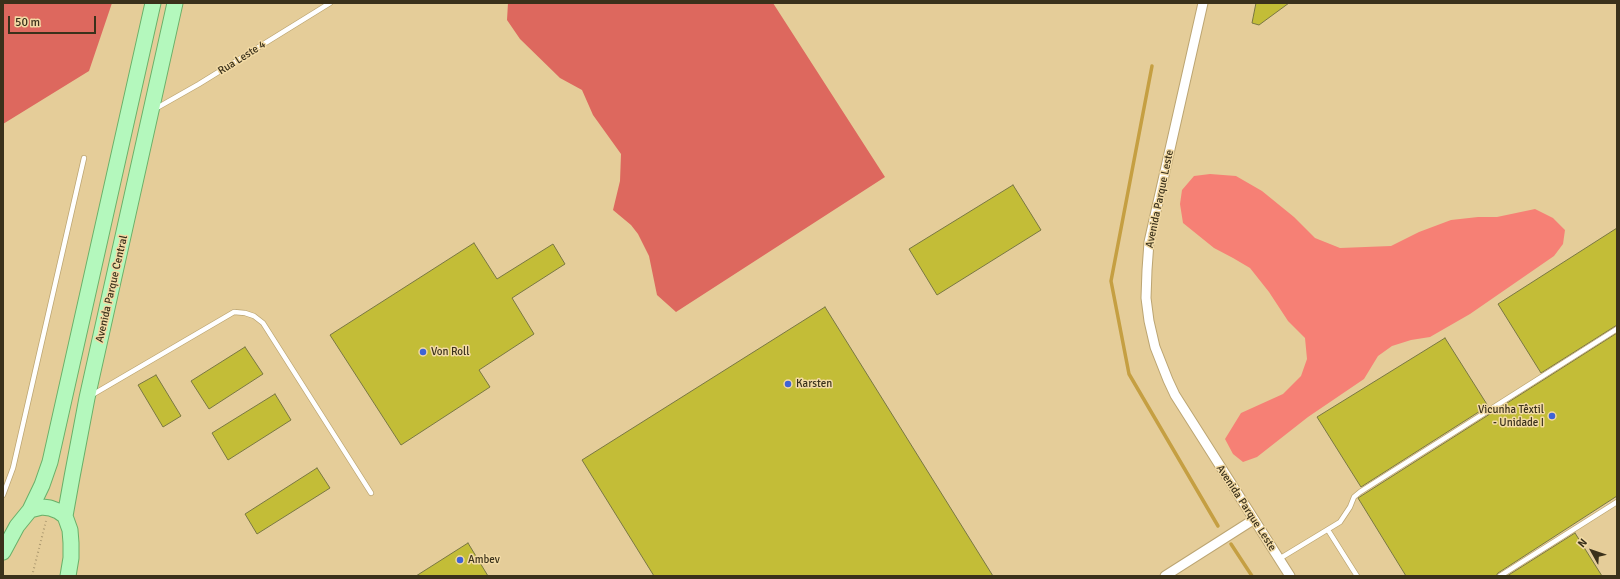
<!DOCTYPE html>
<meta charset="utf-8">
<style>
body{margin:0}
#map{position:relative;width:1620px;height:579px;overflow:hidden;background:#e5cd99;font-family:Signika,sans-serif}
canvas{display:block}
.frame{position:absolute;inset:0;border:4px solid #3a311b;pointer-events:none}
.north{position:absolute;left:1572px;top:531px;width:40px;height:40px;-webkit-text-stroke:3px #f2daa5;paint-order:stroke;rotate:310deg;font-size:11px;font-weight:700;line-height:16px;text-align:center;color:#3a311b}
.north::after{content:'';display:block;margin:auto;width:14px;height:18px;background:#3a311b;clip-path:polygon(50% 0,100% 100%,50% 72%,0 100%)}
.scale{position:absolute;left:8px;top:16px;width:88px;height:18px;box-sizing:border-box;border:2px solid #3a311b;border-top:0;padding-left:5px;font-size:12px;line-height:14px;white-space:nowrap;color:#3a311b;-webkit-text-stroke:3px #f2daa5;paint-order:stroke}
</style>
<div id="map">
<canvas width="1620" height="579"></canvas>
<div class="frame"></div>
<div class="north">N</div>
<div class="scale">50 m</div>
</div>
<script>
const ctx = document.querySelector('canvas').getContext('2d');
ctx.lineJoin = 'round';
function paint(path, color) { ctx.fillStyle = color; ctx.fill(path, 'evenodd'); }
const toPath = rows => new Path2D(rows.map(r => 'M' + r).join(''));
function trace(path, color, width, dash) { ctx.strokeStyle = color; ctx.lineWidth = width; ctx.lineCap = dash ? 'butt' : 'round'; ctx.setLineDash(dash || []); ctx.stroke(path); }
function label(font, color, halo, rows, align = 'center') {
  ctx.font = font + ' Signika,sans-serif'; ctx.lineWidth = 3; ctx.setLineDash([]); ctx.textBaseline = 'middle'; ctx.strokeStyle = halo; ctx.fillStyle = color; for (const [text, x, y, turn = 0] of rows) {
    ctx.save(); ctx.translate(x, y); ctx.rotate((+turn || 0) * Math.PI / 180); ctx.textAlign = isNaN(turn) ? turn : align; if (halo) ctx.strokeText(text, 0, 0); ctx.fillText(text, 0, 0); ctx.restore();
  }
}
paint(toPath([
 [1210,174,1236,176,1262,191,1294,217,1315,238,1340,248,1391,246,1419,232,1451,220,1478,217,1497,217,1535,209,1553,218,1565,230,1563,244,1554,256,1470,314,1430,337,1411,340,1392,346,1378,356,1364,379,1308,417,1257,457,1243,462,1233,454,1225,439,1241,413,1283,394,1301,376,1307,359,1305,338,1288,321,1269,292,1250,268,1233,258,1214,248,1183,223,1180,204,1182,190,1194,176]
]), '#f68075');
paint(toPath([
 [3,3,112,3,89,71,3,124],
 [508,3,773,3,885,177,676,312,657,295,649,256,638,234,631,225,613,210,620,181,621,154,593,115,582,90,560,78,520,39,507,20]
]), '#dd685e');
trace(toPath([
 [1152,66,1111,281,1129,374,1218,526],
 [1231,544,1252,576]
]), '#c59f42', 3.5);
const building = toPath([
 [1256,3,1289,3,1259,25,1252,23,1256,3],
 [1013,185,1041,230,937,295,909,249,1013,185],
 [1617,228,1617,325,1541,373,1498,304,1617,228],
 [474,243,497,279,553,244,565,264,512,298,534,334,479,370,490,387,401,445,330,335,474,243],
 [825,307,993,576,654,576,582,460,825,307],
 [1617,333,1617,496,1498,573,1496,576,1406,576,1358,498,1617,333],
 [1445,338,1488,406,1361,487,1317,417,1445,338],
 [245,347,263,374,209,409,191,381,245,347],
 [156,375,181,416,163,427,138,385,156,375],
 [275,394,291,420,228,460,212,433,275,394],
 [317,468,330,488,257,534,245,514,317,468],
 [1575,533,1602,576,1507,576,1575,533],
 [468,543,488,576,416,576,468,543]
]);
paint(building, '#c3bd37');
trace(building, '#797742', 1);
const service = toPath([
 [155,109,199,84,330,3],
 [92,395,234,312,245,313,254,316,263,323,371,493],
 [3,495,13,468,84,158],
 [1328,530,1357,576],
 [1279,559,1340,522,1350,507,1354,497,1360,492,1617,329],
 [1500,576,1617,502]
]);
const minor = toPath([
 [1203,3,1149,242,1147,270,1146,298,1149,321,1155,347,1168,380,1175,395,1290,576],
 [1165,576,1253,520]
]);
const primary = toPath([
 [30,510,42,507,50,508,58,511,65,516],
 [3,552,17,526,30,510,42,485,50,462,153,3],
 [68,576,71,558,71,543,70,530,65,516,72,477,87,398,175,3]
]);
trace(service, '#bca572', 6);
trace(minor, '#bca572', 11);
trace(primary, '#69af68', 17);
trace(toPath([
 [32,576,46,521]
]), '#aa976e', 2, [1, 3]);
trace(service, '#fff', 4.5);
trace(minor, '#fff', 9);
trace(primary, '#b4f8bd', 15);
for (const [x, y, r, color] of [
 [423,352,4,"#3f64d5"],
 [788,384,4,"#3f64d5"],
 [1552,416,4,"#3f64d5"],
 [460,560,4,"#3f64d5"]
]) { const dot = new Path2D(); dot.arc(x, y, r, 0, 2 * Math.PI); ctx.fillStyle = color; ctx.fill(dot); trace(dot, '#f2daa5', 1.5); }
label('11px', '#3a311b', '#f2daa5', [
 ["Rua Leste 4",242,58,-32],
 ["Avenida Parque Leste",1160,199,-78],
 ["Avenida Parque Central",112,289,-77],
 ["Avenida Parque Leste",1246,508,57]
]);
label('11px', '#3a311b', '#f2daa5', [
 ["Von Roll",431,352],
 ["Karsten",796,384],
 ["Vicunha Têxtil",1544,410,"right"],
 ["- Unidade I",1544,423,"right"],
 ["Ambev",468,560]
], 'left');
</script>
